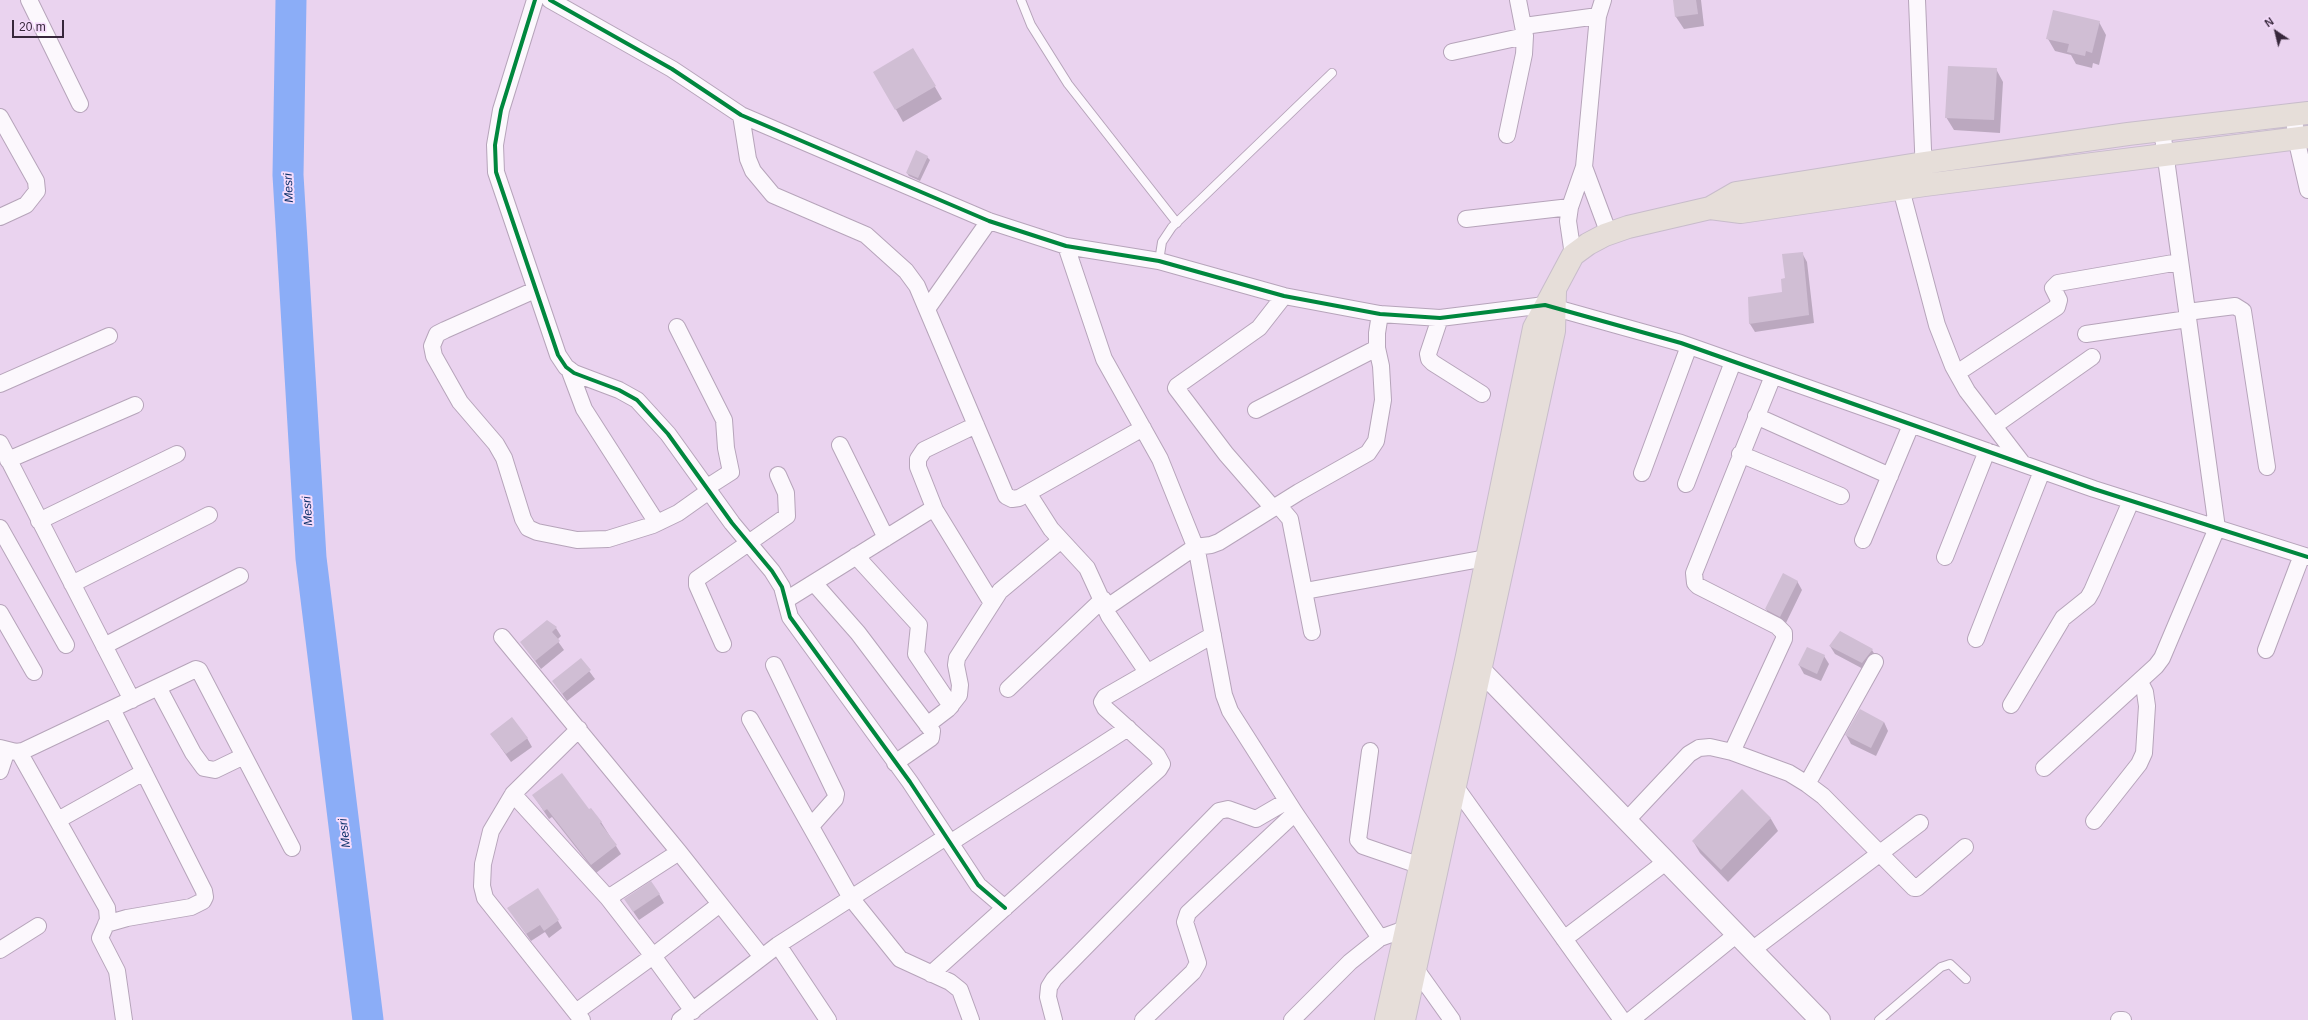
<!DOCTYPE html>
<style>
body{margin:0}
#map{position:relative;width:2308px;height:1020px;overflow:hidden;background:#ead3ef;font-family:Helvetica,sans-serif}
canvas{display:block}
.north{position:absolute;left:2256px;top:12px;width:40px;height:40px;-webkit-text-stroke:3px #f5dbfb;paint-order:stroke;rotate:325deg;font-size:11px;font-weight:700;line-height:16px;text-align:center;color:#37273b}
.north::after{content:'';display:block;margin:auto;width:14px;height:18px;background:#37273b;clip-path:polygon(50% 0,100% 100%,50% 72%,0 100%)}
.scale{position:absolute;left:12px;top:20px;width:52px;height:18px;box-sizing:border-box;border:2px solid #37273b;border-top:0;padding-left:5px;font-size:12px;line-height:14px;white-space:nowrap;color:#37273b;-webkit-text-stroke:3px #f5dbfb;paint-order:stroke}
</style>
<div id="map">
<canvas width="2308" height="1020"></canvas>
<div class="north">N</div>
<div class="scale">20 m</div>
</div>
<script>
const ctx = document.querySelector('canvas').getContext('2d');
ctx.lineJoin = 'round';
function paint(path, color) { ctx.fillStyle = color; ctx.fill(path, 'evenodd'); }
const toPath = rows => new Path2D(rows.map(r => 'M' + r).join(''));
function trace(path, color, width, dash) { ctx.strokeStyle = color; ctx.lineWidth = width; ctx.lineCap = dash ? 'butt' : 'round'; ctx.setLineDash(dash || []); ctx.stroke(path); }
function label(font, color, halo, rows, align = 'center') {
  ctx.font = font + ' Helvetica,sans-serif'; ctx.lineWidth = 4; ctx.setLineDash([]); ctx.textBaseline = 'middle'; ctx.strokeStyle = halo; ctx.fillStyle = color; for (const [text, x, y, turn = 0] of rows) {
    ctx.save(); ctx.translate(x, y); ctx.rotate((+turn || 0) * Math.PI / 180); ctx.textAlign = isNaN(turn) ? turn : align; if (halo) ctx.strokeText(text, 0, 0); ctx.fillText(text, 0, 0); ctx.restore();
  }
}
paint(toPath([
 [1674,0,1701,0,1704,26,1684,29,1676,17],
 [2099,22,2106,35,2099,65,2093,63,2092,68,2076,64,2071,55,2055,51,2048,39],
 [913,49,942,99,903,122,875,72],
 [1996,69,2003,82,2000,133,1954,130,1946,117],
 [927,157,930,160,920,181,909,176,907,173],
 [1802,253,1807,262,1814,323,1755,332,1750,324,1749,298,1783,293,1786,279],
 [1797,581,1802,590,1785,625,1771,618,1766,609],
 [556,628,561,636,557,640,564,650,541,669,521,642],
 [1830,646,1872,650,1877,658,1867,671,1835,654],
 [1824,656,1829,664,1821,681,1804,674,1799,665],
 [581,660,595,679,567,701,554,682],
 [1884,722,1888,731,1876,756,1851,744,1846,735],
 [491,734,527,738,532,747,511,762],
 [1742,791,1771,819,1778,831,1728,882,1700,853,1693,841],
 [533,795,589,811,601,822,621,854,596,873,552,817,549,819],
 [659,894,664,903,639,920,630,907],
 [513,915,558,921,562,928,549,938,545,932,531,941]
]), '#0003');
trace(toPath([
 [291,0,288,175,311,558,368,1020]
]), '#8badf7', 31);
paint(toPath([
 [1673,0,1696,0,1698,14,1675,17],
 [2053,10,2100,21,2092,53,2086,51,2085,56,2067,52,2069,44,2046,39],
 [913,48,936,86,895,110,873,72],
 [1948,66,1997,68,1994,120,1945,118],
 [916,150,928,156,918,178,906,173],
 [1803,252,1809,315,1749,324,1748,297,1782,292,1781,279,1785,278,1782,254],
 [1783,573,1798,581,1780,617,1765,609],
 [547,620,557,627,552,632,560,641,535,661,520,642],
 [1840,631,1873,649,1862,663,1829,646],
 [1807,647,1825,655,1817,674,1798,665],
 [581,658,591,670,562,694,552,681],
 [1860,709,1884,722,1871,748,1845,735],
 [512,717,528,738,506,754,490,734],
 [562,773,589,809,591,808,602,822,600,823,617,845,591,865,547,809,544,811,532,795],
 [1742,789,1771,818,1721,870,1692,841],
 [651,881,660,894,633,912,624,899],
 [538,888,559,920,544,931,540,925,526,934,507,908]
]), '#d0bed4');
const service = toPath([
 [1021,0,1031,25,1068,84,1177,223],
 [1159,261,1162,242,1172,227,1332,73],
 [1879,1020,1941,967,1950,964,1966,979]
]);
const minor = toPath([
 [29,0,80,104],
 [535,0,501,110,495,145,496,172,558,355,566,367,574,373,619,390,637,400,668,434,732,523,772,571,782,587,790,617,910,782,978,885,1005,908],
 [550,0,672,69,741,115,989,221,1066,246,1159,261,1284,296,1380,314,1440,318,1545,305,1681,343,2094,489,2308,557],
 [1917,0,1924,174],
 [1524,26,1598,16],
 [1452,52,1525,36],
 [741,115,748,159,753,171,773,195,866,235,906,271,917,286,1006,496,1012,499,1019,498,1143,428],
 [2294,115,2296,138,2308,190],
 [0,117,36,181,37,191,26,205,0,217],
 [1507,135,1524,54,1525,36,1518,0],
 [1584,167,1609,234],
 [1901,189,1937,325,1953,366,1967,391,2023,464],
 [1466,219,1570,207],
 [1066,246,1104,359,1160,459,1197,551,1224,695,1230,711,1295,813,1380,938],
 [1573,255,1568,221,1570,207,1584,167,1598,16,1603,0],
 [535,290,445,330,437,334,432,346,434,356,460,402,496,444,504,458,523,519,528,528,537,532,577,540,608,539,653,525,678,513,709,491],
 [927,309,989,221],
 [2187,312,2235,306,2243,311,2267,467],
 [1440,318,1428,354,1429,359,1433,363,1482,394],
 [677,327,724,420,726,448,731,472,706,488],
 [2086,334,2188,319],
 [569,369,584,409,657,523],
 [1957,373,2057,307,2059,300,2053,288,2058,283,2179,262],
 [0,384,109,336],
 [1256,410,1377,348],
 [1756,416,1890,476],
 [976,425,924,450,918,459,918,467,935,510,992,603],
 [1994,426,2092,357],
 [0,443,132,700],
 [840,445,886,538],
 [1740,454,1841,496],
 [8,460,135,405],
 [1642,473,1689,346],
 [1686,484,1733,362],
 [1028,493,1051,529,1087,568,1109,616,1147,672],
 [1278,505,1290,519,1312,632],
 [1273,508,1226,454,1176,388,1177,386,1259,328,1284,296],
 [39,521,177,454],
 [0,528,66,645],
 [1863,540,1911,425],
 [856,556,919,625,916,654,951,706],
 [1945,557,1987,451],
 [814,583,858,633,932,731,931,738,895,763],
 [72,584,209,515],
 [1305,591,1486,558],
 [786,600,934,508],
 [1106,608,1195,547,1211,545,1219,542,1299,492,1368,453,1376,441,1383,400,1381,366,1377,348,1377,333,1380,314],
 [0,613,34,672],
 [502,637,679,852,762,957],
 [1976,639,2042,471],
 [723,644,697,585,697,579,787,516,786,493,778,475],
 [104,646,240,576],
 [2266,650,2302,555],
 [774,665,836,794,835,799,812,825],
 [158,687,193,753,204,768,215,770,244,756],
 [1008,689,1103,599],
 [2011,705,2063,618,2088,598,2092,591,2131,501],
 [750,719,851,898,900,959,950,982,960,990,971,1020],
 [927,725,948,709,959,695,960,685,956,665,957,658,1000,591,1061,540],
 [579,729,513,794,491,831,483,864,482,886,485,898,582,1020],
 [0,748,16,752,23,751,196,669,199,670,292,848],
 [1370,751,1358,840,1363,846,1421,866],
 [19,752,107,908,108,920,100,938,117,971,124,1020],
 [1732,752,1784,639,1784,633,1777,626,1698,586,1695,583,1694,573,1773,376],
 [2044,768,2156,666,2162,658,2217,528,2162,130],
 [0,771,7,750],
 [1807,784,1875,662],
 [1455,786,1622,1020],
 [513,794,608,898,653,956,693,1011],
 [58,820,144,772],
 [1627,820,1689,754,1699,748,1710,747,1732,752,1789,773,1807,784,1823,796,1914,888,1917,888,1965,847],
 [2094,821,2139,764,2144,753,2147,706,2145,692,2140,682],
 [950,843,1128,728],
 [608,898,679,852],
 [106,924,127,918,191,907,203,901,205,897,204,891,112,709],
 [1564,939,1667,861],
 [778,945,828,1020],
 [0,950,38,926],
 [1752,950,1920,823],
 [1415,968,1452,1020],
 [931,974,1159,769,1162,764,1157,755,1105,708,1102,702,1105,697,1213,635],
 [576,1012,653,956,720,904],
 [680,1020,778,945,946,837],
 [1054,1020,1048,997,1049,987,1054,979,1219,811,1228,809,1256,819,1287,801],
 [1143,1020,1193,972,1198,963,1185,922,1188,913,1295,813],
 [1292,1020,1350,962,1380,938,1408,928],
 [1631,1020,1737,934],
 [2119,1020,2123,1020]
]);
const tertiary = toPath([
 [1471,660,1820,1020]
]);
const primary = toPath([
 [1710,208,1741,212,1925,185,2308,137],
 [1386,1020,1467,656,1534,328,1573,255,1588,244,1605,235,1628,227,1710,208,1736,193,1924,163,2128,134,2308,113],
 [1404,1020,1554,331,1555,292]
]);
trace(service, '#b6a4ba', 10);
trace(minor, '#b6a4ba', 18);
trace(tertiary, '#b6a4ba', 22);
trace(primary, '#c8bccb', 24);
trace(service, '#fcf8fd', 8);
trace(minor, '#fcf8fd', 16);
trace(tertiary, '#fcf8fd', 20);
trace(primary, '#e6ded9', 22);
trace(toPath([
 [535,0,501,110,495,145,496,172,558,355,566,367,574,373,619,390,637,400,668,434,732,523,772,571,782,587,790,617,910,782,978,885,1005,908],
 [550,0,672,69,741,115,989,221,1066,246,1159,261,1284,296,1380,314,1440,318,1545,305,1681,343,2094,489,2308,557]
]), '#00873e', 4);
label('italic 12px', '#0a2f68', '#f5dbfb', [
 ["Mesri",289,188,-93],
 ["Mesri",308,511,-94],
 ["Mesri",345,833,-97]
]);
</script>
